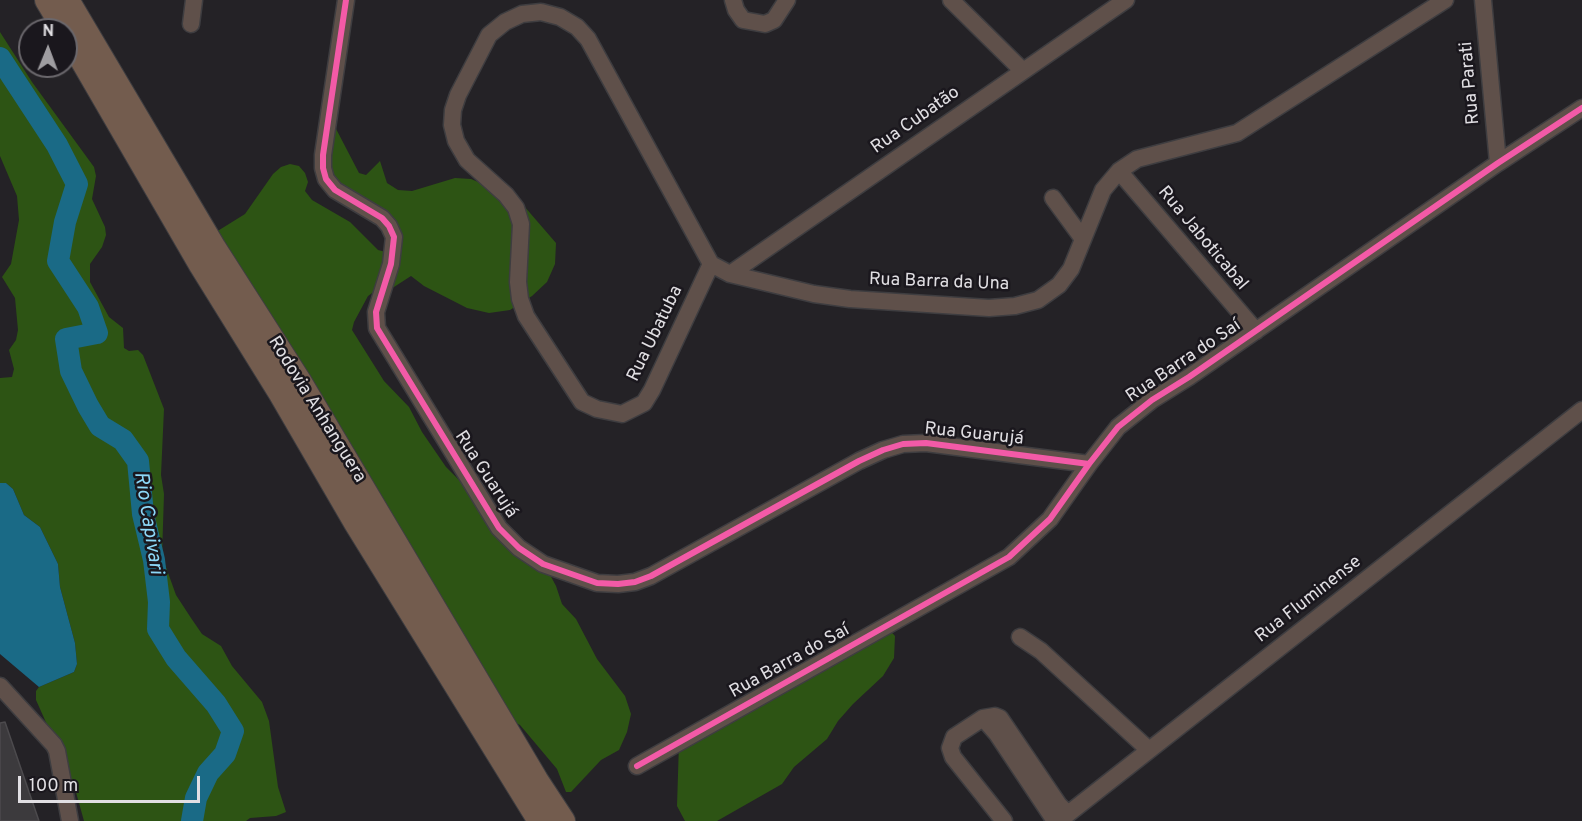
<!DOCTYPE html>
<meta charset="utf-8">
<style>
body{margin:0}
#map{position:relative;width:1582px;height:821px;overflow:hidden;background:#242226;font-family:Overpass,sans-serif}
canvas{display:block}
.north{position:absolute;left:18px;top:18px;width:60px;height:60px;box-sizing:border-box;background:#1a171d;border:2px solid #6a676c;border-radius:50%;rotate:1deg;font-size:16px;font-weight:700;line-height:24px;text-align:center;color:#e1dfe3}
.north::after{content:'';display:block;margin:auto;width:21px;height:27px;background:#9f9da1;clip-path:polygon(50% 0,100% 100%,50% 72%,0 100%)}
.scale{position:absolute;left:18px;top:776px;width:182px;height:27px;box-sizing:border-box;border:3px solid #e1dfe3;border-top:0;padding-left:8px;font-size:18px;line-height:21px;white-space:nowrap;color:#e1dfe3;-webkit-text-stroke:4px #1a171d;paint-order:stroke}
</style>
<div id="map">
<canvas width="1582" height="821"></canvas>
<div class="north">N</div>
<div class="scale">100 m</div>
</div>
<script>
const ctx = document.querySelector('canvas').getContext('2d');
ctx.lineJoin = 'round';
function paint(path, color) { ctx.fillStyle = color; ctx.fill(path, 'evenodd'); }
const toPath = rows => new Path2D(rows.map(r => 'M' + r).join(''));
function trace(path, color, width, dash) { ctx.strokeStyle = color; ctx.lineWidth = width; ctx.lineCap = dash ? 'butt' : 'round'; ctx.setLineDash(dash || []); ctx.stroke(path); }
function label(font, color, halo, rows, align = 'center') {
  ctx.font = font + ' Overpass,sans-serif'; ctx.lineWidth = 5; ctx.setLineDash([]); ctx.textBaseline = 'middle'; ctx.strokeStyle = halo; ctx.fillStyle = color; for (const [text, x, y, turn = 0] of rows) {
    ctx.save(); ctx.translate(x, y); ctx.rotate((+turn || 0) * Math.PI / 180); ctx.textAlign = isNaN(turn) ? turn : align; if (halo) ctx.strokeText(text, 0, 0); ctx.fillText(text, 0, 0); ctx.restore();
  }
}
paint(toPath([
 [0,32,32,82,94,167,96,176,92,199,105,227,106,235,102,247,90,264,90,282,109,317,123,328,124,348,129,351,138,350,143,355,164,409,161,475,164,494,162,556,176,595,191,618,202,634,221,646,232,666,262,702,269,721,278,787,286,812,276,816,250,818,246,821,84,821,74,785,36,700,36,691,39,687,74,672,77,664,75,643,60,587,58,564,40,527,24,515,13,489,6,483,0,483,0,378,12,377,14,369,9,350,16,340,18,330,15,298,2,277,11,264,19,220,17,196,0,156],
 [333,123,359,173,366,175,380,161,387,183,398,190,412,191,455,178,471,179,507,194,524,206,556,243,555,264,547,282,532,296,510,310,489,313,467,308,424,286,411,276,394,287,384,291,375,291,368,296,354,322,352,330,384,381,409,407,422,432,446,467,478,499,496,526,546,567,556,586,562,604,576,619,597,659,625,696,631,714,627,732,619,750,601,760,571,792,566,792,557,769,520,725,512,721,216,232,245,214,273,174,281,167,290,164,299,166,305,173,308,182,305,191,312,200,350,222,378,250,386,252,392,241,372,220,326,178],
 [881,621,895,636,894,658,883,676,853,704,838,721,827,739,794,767,782,784,717,821,685,821,677,806,679,743]
]), '#2d5414');
paint(toPath([
 [0,483,6,483,13,489,24,515,40,527,58,564,60,587,75,643,77,664,74,672,39,687,0,654]
]), '#1a6a86');
trace(toPath([
 [0,58,57,145,77,184,65,222,58,261,88,307,97,333,66,339,71,371,88,406,100,426,123,440,138,461,143,514,154,560,159,602,158,629,176,658,216,704,233,731,225,754,208,773,196,798,192,821]
]), '#1a6a86', 22);
const building = toPath([
 [5,722,39,821,0,821,0,723,5,722]
]);
paint(building, '#3c3a3d');
trace(building, '#4c4a4d', 1.5);
const minor = toPath([
 [346,0,323,155,323,168,326,179,335,190,382,218,389,226,394,237,391,264,376,312,377,328,499,528,519,548,543,564,597,583,618,584,635,582,651,576,859,461,883,450,903,444,926,443,1089,464],
 [733,0,736,10,743,20,765,24,774,20,787,0],
 [951,0,1023,71],
 [1483,0,1498,163],
 [541,12,560,17,577,27,588,39,711,264,652,390,644,403,622,414,597,409,582,402,526,316,520,299,518,282,521,224,516,208,506,195,467,160,456,141,452,125,453,110,458,95,489,35,505,22,522,14,541,12],
 [191,24,194,0],
 [1119,171,1256,331],
 [1053,198,1083,239],
 [711,264,730,274,814,294,850,299,989,308,1015,306,1038,300,1059,285,1071,269,1103,190,1119,171,1137,159,1237,133,1445,0],
 [730,274,1126,0],
 [1020,637,1041,651,1149,750],
 [0,686,54,745,57,751,70,821],
 [983,718,995,716,1000,718,1059,805,1068,814],
 [637,766,1009,557,1050,519,1089,464,1118,427,1152,400,1189,377,1498,163,1582,108],
 [1004,821,953,757,950,748,954,737,983,718,997,734,1055,821],
 [1059,821,1582,410]
]);
const highway = toPath([
 [47,0,65,30],
 [67,0,214,248,299,381,536,780,563,821],
 [66,32,201,265,281,394,356,523,540,821]
]);
trace(minor, '#3e3d40', 19);
trace(highway, '#3e3d40', 26);
trace(minor, '#5f504a', 16);
trace(highway, '#735c4e', 24);
trace(toPath([
 [346,0,323,155,323,168,326,179,335,190,382,218,389,226,394,237,391,264,376,312,377,328,499,528,519,548,543,564,597,583,618,584,635,582,651,576,859,461,883,450,903,444,926,443,1089,464],
 [637,766,1009,557,1050,519,1089,464,1118,427,1152,400,1189,377,1498,163,1582,108]
]), '#f35aa7', 6);
label('18px', '#e1dfe3', '#1a171d', [
 ["Rua Parati",1471,83,-95],
 ["Rua Cubatão",916,121,-35],
 ["Rua Jaboticabal",1202,239,50],
 ["Rua Barra da Una",939,283,2],
 ["Rua Ubatuba",656,334,-64],
 ["Rua Barra do Saí",1184,362,-34],
 ["Rodovia Anhanguera",316,410,58],
 ["Rua Guarujá",974,435,6],
 ["Rua Guarujá",485,475,57],
 ["Rua Fluminense",1309,600,-38],
 ["Rua Barra do Saí",790,662,-29]
]);
label('italic 20px', '#8dd8f8', '#1a171d', [
 ["Rio Capivari",147,523,81]
]);
</script>
